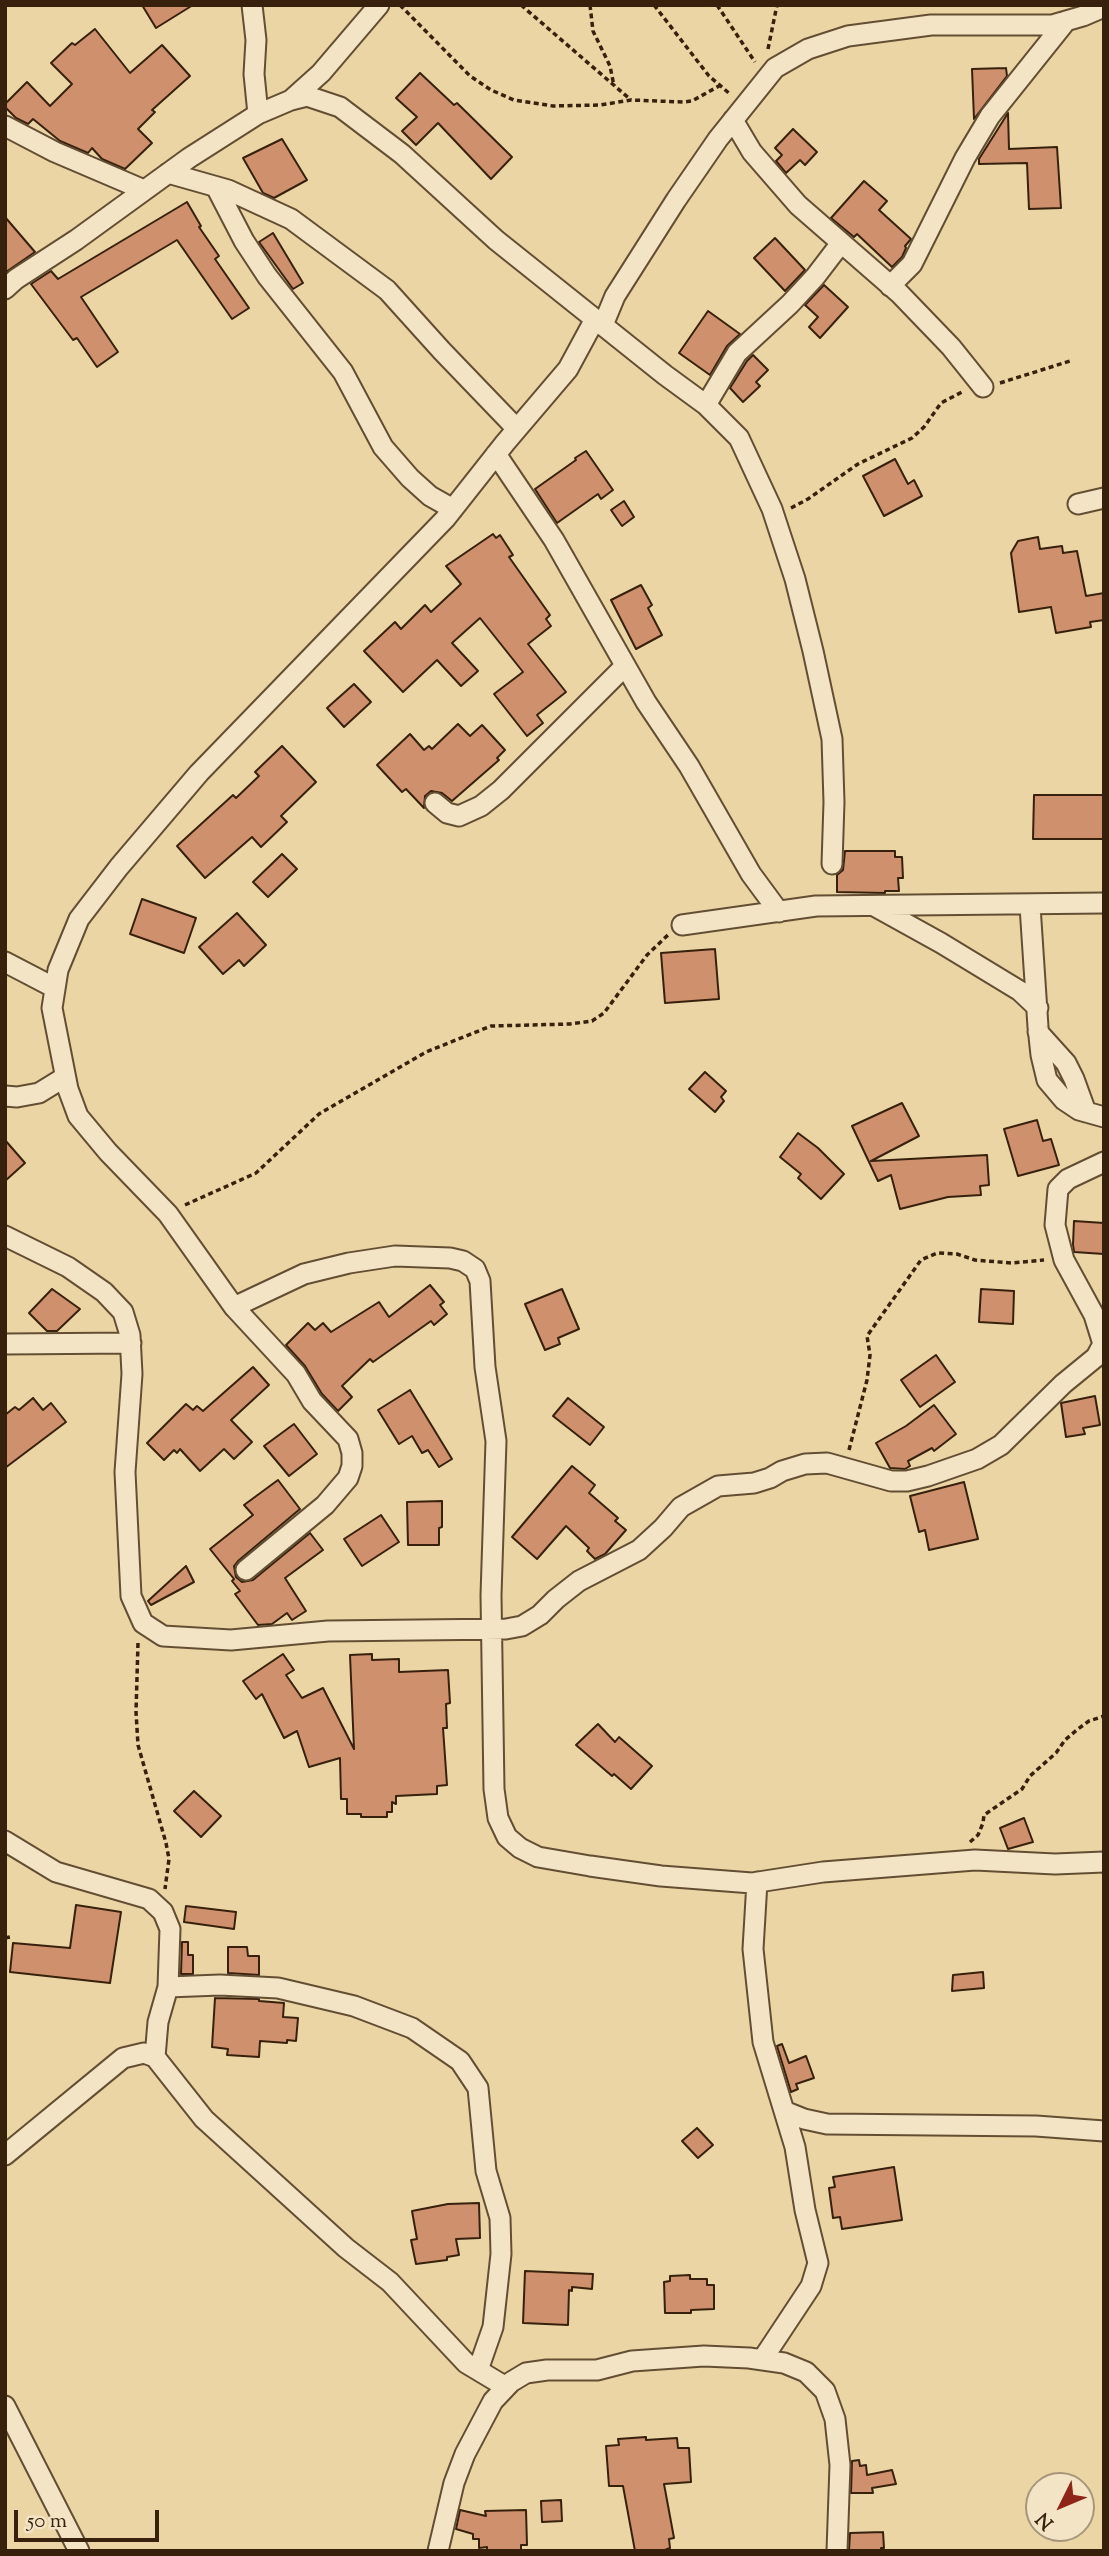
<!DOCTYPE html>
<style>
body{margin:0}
#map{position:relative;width:1109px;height:2556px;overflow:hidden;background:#ebd5a5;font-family:"Sorts Mill Goudy",serif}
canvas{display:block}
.frame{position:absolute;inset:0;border:7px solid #37210d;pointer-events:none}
.north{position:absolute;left:1025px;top:2472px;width:70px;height:70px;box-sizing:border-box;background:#f2e4c4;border:2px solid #a7967b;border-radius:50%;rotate:227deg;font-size:19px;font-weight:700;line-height:28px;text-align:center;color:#37210d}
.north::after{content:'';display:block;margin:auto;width:24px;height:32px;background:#8f2418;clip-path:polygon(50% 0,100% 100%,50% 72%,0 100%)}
.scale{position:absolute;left:14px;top:2510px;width:145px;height:32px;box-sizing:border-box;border:4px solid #37210d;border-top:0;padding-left:9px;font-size:21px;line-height:24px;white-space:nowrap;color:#37210d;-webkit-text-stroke:5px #f2e4c4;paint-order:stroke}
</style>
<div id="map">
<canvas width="1109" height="2556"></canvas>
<div class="frame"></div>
<div class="north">N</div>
<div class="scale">50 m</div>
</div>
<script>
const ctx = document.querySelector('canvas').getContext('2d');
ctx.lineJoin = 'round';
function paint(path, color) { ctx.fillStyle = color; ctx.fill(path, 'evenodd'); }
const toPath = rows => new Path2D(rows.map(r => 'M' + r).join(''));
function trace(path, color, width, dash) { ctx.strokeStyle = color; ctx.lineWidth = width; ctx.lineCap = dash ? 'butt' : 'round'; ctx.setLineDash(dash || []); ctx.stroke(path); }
const building = toPath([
 [142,5,193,5,156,28,142,5],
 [95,29,130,73,162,45,190,76,152,110,155,112,138,129,152,143,125,169,102,159,92,148,88,153,60,141,33,119,28,124,16,118,5,107,5,104,27,82,50,106,72,84,51,63,72,43,75,45,95,29],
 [1006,68,1007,76,974,119,972,69,1006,68],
 [420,73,454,105,457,103,512,157,491,179,438,123,416,145,402,131,417,117,396,98,420,73],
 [1008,113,1009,149,1057,147,1061,208,1029,209,1027,163,979,164,979,159,1008,113],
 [793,129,817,152,805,165,800,160,786,173,776,161,782,155,775,148,793,129],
 [282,139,307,180,274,198,263,193,243,158,282,139],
 [864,181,887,201,879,210,911,239,905,246,906,248,902,257,892,267,857,234,854,237,831,218,864,181],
 [187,202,201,226,199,227,219,256,215,259,249,308,232,319,177,240,81,297,118,352,97,367,77,338,73,340,31,284,51,271,58,279,187,202],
 [5,217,35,252,6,272,5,271,5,217],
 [273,233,303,283,293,289,259,242,273,233],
 [775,238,805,270,785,291,754,258,775,238],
 [824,285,848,307,820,338,809,327,818,317,805,305,824,285],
 [708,311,740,334,727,346,710,375,679,353,708,311],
 [753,355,768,370,756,382,760,386,743,402,730,388,747,361,753,355],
 [586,451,613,490,601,499,598,494,557,523,535,489,576,460,575,458,586,451],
 [895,459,908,484,914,480,922,496,884,516,863,476,895,459],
 [624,501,634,517,622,526,611,510,624,501],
 [493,534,496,538,500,535,513,555,509,557,550,615,546,619,551,626,528,644,566,692,537,715,543,723,527,736,494,694,523,672,480,618,452,643,478,671,461,686,437,660,403,692,364,651,395,622,401,629,425,605,431,612,461,584,446,566,493,534],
 [1038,537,1040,549,1062,546,1063,553,1077,551,1086,596,1104,593,1104,620,1090,622,1091,627,1056,633,1051,607,1019,612,1011,553,1018,541,1038,537],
 [641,585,652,605,648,608,662,635,636,649,611,600,641,585],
 [354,684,371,702,344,727,327,708,354,684],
 [458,724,470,736,482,725,505,750,497,758,499,760,452,801,442,793,431,791,425,796,424,808,406,789,402,792,377,765,410,734,424,750,429,746,432,749,458,724],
 [282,746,316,782,281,816,287,822,261,847,252,837,205,878,177,846,233,795,236,798,259,776,255,772,282,746],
 [1034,795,1104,795,1104,839,1033,839,1034,795],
 [845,851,895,851,895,857,902,857,903,878,898,878,899,891,885,891,885,893,837,892,837,875,843,870,845,851],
 [282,854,297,869,268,897,253,882,282,854],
 [142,899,196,918,184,953,130,934,142,899],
 [237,913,266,945,244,966,239,960,223,974,199,947,237,913],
 [715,949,719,999,665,1003,661,953,715,949],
 [705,1072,726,1091,721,1097,724,1101,715,1112,689,1089,705,1072],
 [902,1103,919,1136,871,1161,987,1155,989,1185,980,1186,981,1195,948,1197,900,1209,891,1175,878,1181,852,1126,902,1103],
 [1037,1120,1043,1141,1051,1139,1059,1165,1018,1176,1004,1129,1037,1120],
 [798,1133,818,1148,844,1174,821,1199,798,1178,801,1174,780,1157,798,1133],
 [5,1140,25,1163,5,1181,5,1140],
 [1074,1221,1104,1223,1104,1254,1074,1252,1073,1244,1074,1221],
 [430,1285,444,1302,440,1305,447,1314,434,1325,431,1321,373,1362,370,1359,342,1386,352,1397,338,1411,322,1394,305,1366,286,1345,308,1323,315,1330,323,1323,331,1332,379,1302,389,1317,430,1285],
 [52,1289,80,1309,57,1331,47,1331,29,1313,52,1289],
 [562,1289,579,1329,558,1338,560,1344,545,1350,525,1304,562,1289],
 [981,1289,1014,1291,1013,1324,979,1322,981,1289],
 [936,1355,955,1382,920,1407,901,1380,936,1355],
 [253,1367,269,1385,231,1420,252,1442,234,1459,224,1449,200,1471,180,1449,177,1453,174,1450,164,1460,147,1443,186,1404,193,1410,197,1406,203,1411,253,1367],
 [410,1390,452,1459,439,1467,428,1450,422,1453,412,1436,399,1444,378,1410,410,1390],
 [1095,1396,1100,1425,1083,1428,1085,1434,1066,1437,1061,1403,1095,1396],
 [33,1398,43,1410,51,1403,66,1422,5,1468,5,1415,15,1407,19,1410,33,1398],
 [568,1398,604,1427,590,1445,553,1416,568,1398],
 [934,1405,956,1434,934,1451,932,1448,908,1461,910,1466,905,1469,890,1468,876,1443,906,1426,934,1405],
 [294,1424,317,1454,289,1476,264,1446,294,1424],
 [572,1466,595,1485,589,1493,618,1518,615,1521,626,1530,605,1554,595,1559,587,1551,589,1548,566,1526,537,1559,512,1537,572,1466],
 [278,1480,300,1509,238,1561,234,1566,236,1577,242,1582,253,1580,310,1533,323,1550,285,1578,306,1611,292,1620,287,1613,272,1624,258,1625,235,1594,240,1591,232,1581,234,1579,210,1549,253,1515,244,1505,278,1480],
 [964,1482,978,1539,929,1550,925,1530,919,1532,910,1496,964,1482],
 [442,1501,442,1527,439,1528,439,1545,408,1545,407,1502,442,1501],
 [381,1515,399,1542,362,1566,344,1539,381,1515],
 [186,1566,194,1582,151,1605,148,1601,186,1566],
 [283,1654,294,1670,286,1675,302,1698,323,1688,354,1749,350,1655,372,1654,372,1660,399,1659,399,1672,448,1670,450,1703,446,1704,447,1728,443,1728,447,1785,437,1786,437,1794,396,1796,396,1804,392,1802,392,1812,387,1812,387,1817,361,1817,361,1814,347,1814,347,1799,341,1799,340,1758,309,1767,297,1731,284,1738,262,1694,256,1699,243,1681,283,1654],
 [598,1724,615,1742,619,1737,652,1766,631,1789,614,1774,612,1776,576,1745,598,1724],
 [194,1791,221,1816,201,1837,174,1811,194,1791],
 [1024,1818,1033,1842,1008,1849,1000,1828,1024,1818],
 [76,1905,121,1912,110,1983,10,1972,13,1943,70,1948,76,1905],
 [186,1906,236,1912,234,1929,184,1922,186,1906],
 [182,1942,188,1942,188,1955,193,1955,193,1974,181,1974,182,1942],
 [228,1947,247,1947,248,1956,259,1956,259,1975,228,1973,228,1947],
 [983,1972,984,1988,952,1991,953,1975,983,1972],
 [215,1998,259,1999,259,2001,284,2003,283,2017,298,2018,296,2041,287,2040,287,2043,260,2041,259,2057,227,2055,228,2049,212,2047,215,1998],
 [782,2044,789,2063,806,2056,814,2078,796,2084,798,2089,791,2092,777,2046,782,2044],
 [697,2128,713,2145,698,2158,682,2141,697,2128],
 [894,2167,902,2220,842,2229,840,2217,833,2218,829,2188,835,2187,833,2177,894,2167],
 [479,2203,480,2238,456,2239,459,2255,447,2257,447,2260,416,2264,411,2240,417,2239,412,2211,448,2204,479,2203],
 [525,2271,593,2274,592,2289,572,2287,572,2291,569,2290,568,2325,523,2323,525,2271],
 [690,2275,690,2279,707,2279,707,2285,714,2285,714,2309,691,2310,691,2313,665,2313,664,2282,670,2281,670,2276,690,2275],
 [646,2437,646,2440,677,2438,678,2448,689,2448,691,2482,664,2484,674,2538,669,2539,670,2548,662,2551,635,2551,623,2486,609,2486,606,2446,619,2445,618,2439,646,2437],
 [859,2460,860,2466,866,2465,867,2475,892,2470,896,2484,872,2488,873,2493,851,2493,852,2461,859,2460],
 [561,2500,562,2521,542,2522,541,2501,561,2500],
 [460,2510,486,2516,485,2511,526,2510,527,2545,521,2545,521,2551,487,2551,487,2547,479,2548,479,2539,473,2539,473,2534,456,2529,460,2510],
 [883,2532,884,2548,881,2548,881,2551,849,2551,850,2533,883,2532]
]);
paint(building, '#cf916d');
trace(building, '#37210d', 2);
const minor = toPath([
 [252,5,256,40,254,74,258,114],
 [292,99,321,73,379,5],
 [733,120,752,152,798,205,899,293,951,347,983,387],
 [5,126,55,152,144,190],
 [168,173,228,190,291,219,387,290,442,351,517,429],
 [216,187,244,241,267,276,343,372,383,447,410,478,430,496,453,509],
 [890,286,912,264,965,158,990,116,1066,21],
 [5,289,16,279,76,240,189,158,258,114,291,100,307,96,340,107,402,154,496,240,665,375,706,405,739,438,772,509,795,579,813,651,832,739,834,802,832,864],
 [603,325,615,296,676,200,718,139,775,68,808,49,848,36,931,25,1052,25,1083,16,1104,7],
 [706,405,737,353,790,304,815,277,841,243],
 [496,454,554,540,646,702,689,766,751,874,779,912],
 [1078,504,1104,498],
 [435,803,447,813,459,816,481,806,501,790,625,666],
 [1030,906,1038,1027,1041,1055,1047,1080,1064,1100,1079,1110,1104,1117],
 [876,907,941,943,1020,991,1038,1008],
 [682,925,816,906,1104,903],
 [5,962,55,988],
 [1038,1032,1066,1063,1074,1079,1086,1112],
 [5,1096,17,1097,39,1093,65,1077],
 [5,1236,68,1267,104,1292,123,1312,130,1335,132,1374,125,1472,131,1596,143,1623,163,1636,231,1640,328,1631,506,1629,522,1626,540,1615,556,1599,579,1581,639,1550,663,1528,681,1507,718,1486,754,1483,770,1478,782,1471,805,1464,827,1463,891,1481,907,1481,928,1476,977,1459,1001,1445,1063,1384,1096,1357,1103,1344,1094,1315,1064,1260,1055,1225,1058,1189,1068,1179,1104,1162],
 [234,1307,304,1274,349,1263,395,1256,450,1258,463,1261,475,1269,480,1281,485,1367,496,1441,491,1595,494,1789,498,1818,507,1837,520,1848,538,1857,590,1866,661,1876,752,1883,823,1872,975,1860,1055,1864,1104,1862],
 [5,1344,131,1343],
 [246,1570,325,1505,348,1478,352,1466,352,1453,348,1439,312,1401,296,1374,234,1307,168,1214,108,1152,78,1116,68,1089,52,1008,58,970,79,919,119,867,199,773,445,519,505,443,568,369,595,319],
 [5,1841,56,1872,149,1899,163,1912,170,1929,168,1987,158,2022,155,2057],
 [757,1882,753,1949,763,2042,795,2147,805,2210,818,2263,811,2286,762,2360],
 [168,1987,220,1985,278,1988,354,2006,412,2028,460,2061,478,2088,486,2171,500,2218,501,2254,493,2327,478,2370],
 [784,2111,804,2119,827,2124,1036,2126,1104,2131],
 [5,2155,123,2058,144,2053,155,2057,204,2119,346,2248,390,2282,466,2363,506,2387],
 [5,2406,79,2551],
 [438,2551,454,2483,465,2454,493,2401,511,2382,526,2373,547,2370,597,2370,632,2361,704,2356,749,2358,784,2363,806,2372,825,2391,835,2419,840,2465,837,2551]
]);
trace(minor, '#644e33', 23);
trace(toPath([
 [400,5,470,76,491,90,514,100,553,106,600,105,631,100,683,102,692,101,719,86],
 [521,5,631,100],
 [590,5,593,31,610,66,614,86],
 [654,5,709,76,730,94],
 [717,5,755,62],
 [768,49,777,5],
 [1000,383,1070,361],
 [791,508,808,499,858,464,912,438,924,427,941,403,962,392],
 [185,1205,256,1173,319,1114,426,1052,491,1026,570,1024,592,1021,604,1013,647,955,669,934],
 [849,1450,867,1380,870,1355,867,1336,921,1260,937,1253,957,1254,975,1260,1011,1263,1044,1260],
 [138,1643,136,1712,138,1745,166,1843,169,1859,165,1889],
 [970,1842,978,1835,983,1823,984,1815,1022,1789,1030,1776,1056,1753,1065,1740,1078,1729,1089,1721,1104,1716],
 [5,1938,10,1937]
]), '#37210d', 3.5, [5, 3.5]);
trace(minor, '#f2e4c4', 19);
</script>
